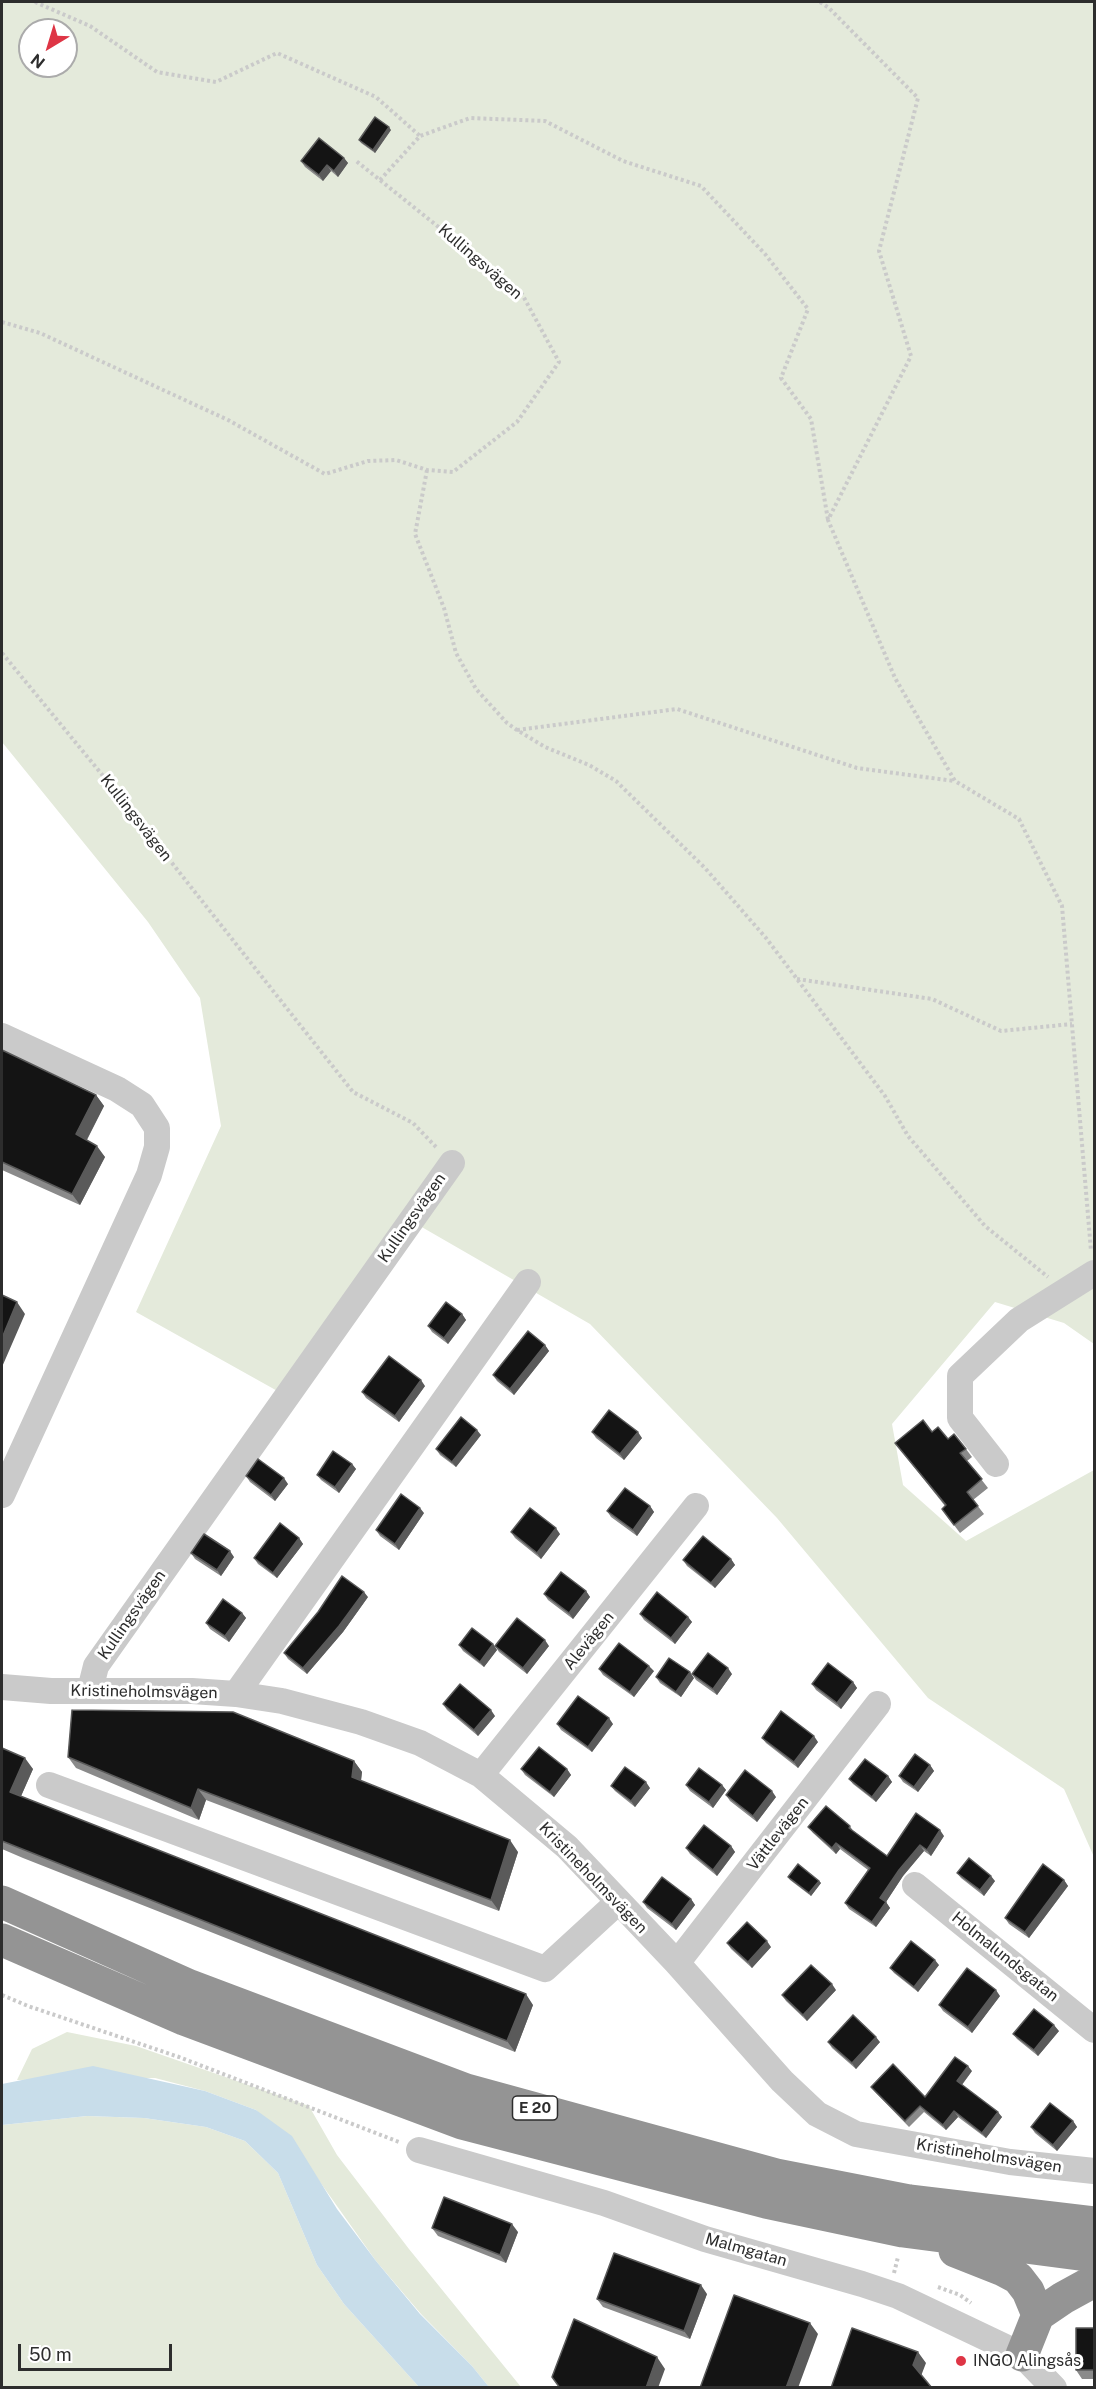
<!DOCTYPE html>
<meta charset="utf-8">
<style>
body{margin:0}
#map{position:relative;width:1096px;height:2389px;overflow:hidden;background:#fff;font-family:"Public Sans",sans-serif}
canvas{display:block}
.frame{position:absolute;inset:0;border:3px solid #2d2d2d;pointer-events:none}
.north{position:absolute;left:18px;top:18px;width:60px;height:60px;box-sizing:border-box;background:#fff;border:2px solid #ababab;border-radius:50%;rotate:218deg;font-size:16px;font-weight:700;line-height:24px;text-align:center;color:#2d2d2d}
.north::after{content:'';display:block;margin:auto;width:21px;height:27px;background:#de3545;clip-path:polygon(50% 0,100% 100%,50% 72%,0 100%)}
.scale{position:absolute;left:18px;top:2344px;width:154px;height:27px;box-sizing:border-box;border:3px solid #2d2d2d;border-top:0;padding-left:8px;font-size:18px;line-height:21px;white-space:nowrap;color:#2d2d2d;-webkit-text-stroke:4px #fff;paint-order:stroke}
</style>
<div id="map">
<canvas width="1096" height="2389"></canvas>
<div class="frame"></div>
<div class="north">N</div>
<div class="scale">50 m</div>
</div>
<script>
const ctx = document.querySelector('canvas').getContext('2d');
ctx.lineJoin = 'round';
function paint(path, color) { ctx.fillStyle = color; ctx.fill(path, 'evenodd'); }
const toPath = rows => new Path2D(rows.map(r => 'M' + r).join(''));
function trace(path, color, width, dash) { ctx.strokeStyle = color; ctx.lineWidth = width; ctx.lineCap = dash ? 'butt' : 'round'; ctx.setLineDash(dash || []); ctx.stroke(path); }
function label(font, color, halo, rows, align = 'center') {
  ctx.font = font + ' "Public Sans",sans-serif'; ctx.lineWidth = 6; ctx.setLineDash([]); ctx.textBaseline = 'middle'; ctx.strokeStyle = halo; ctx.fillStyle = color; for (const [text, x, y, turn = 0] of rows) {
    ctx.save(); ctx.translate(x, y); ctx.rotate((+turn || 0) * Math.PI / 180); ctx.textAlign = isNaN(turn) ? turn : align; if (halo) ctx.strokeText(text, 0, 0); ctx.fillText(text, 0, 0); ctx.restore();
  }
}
paint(toPath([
 [2,2,1094,2,1094,1344,1064,1323,995,1302,892,1424,903,1485,966,1541,1094,1470,1094,1857,1064,1789,928,1698,777,1518,590,1324,413,1222,281,1393,136,1312,221,1126,200,998,148,922,2,742],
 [30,30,66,30,66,66,30,66],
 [67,2032,136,2046,309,2106,337,2155,409,2249,521,2387,489,2387,472,2366,421,2314,376,2261,315,2175,256,2110,205,2091,155,2078,17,2080,32,2049],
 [87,2116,144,2118,206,2127,245,2141,278,2173,317,2265,344,2304,419,2387,2,2387,2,2125]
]), '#e4eadb');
paint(toPath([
 [93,2066,205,2091,256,2110,292,2136,337,2209,376,2261,420,2314,472,2366,489,2387,419,2387,344,2304,317,2265,278,2173,245,2141,206,2127,144,2118,87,2116,2,2125,2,2084]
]), '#c8ddea');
trace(toPath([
 [35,2,90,26,157,72,216,82,277,53,376,97,420,136],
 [820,2,829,8,918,98,879,251,911,356,828,520,895,678,955,781,1019,819,1062,906,1091,1251],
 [380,180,420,136,470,118,545,121,623,161,701,186,765,254,808,309,781,378,811,419,828,520],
 [2,322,40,333,228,420,325,474,368,461,396,460,427,470,453,472,517,422,559,362,522,294,355,160],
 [427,470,415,534,444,608,456,653,476,689,507,723,517,730,545,747,589,765,616,781,705,868,766,938,797,979,885,1096,908,1136,985,1226,1048,1277],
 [2,653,104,777,353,1092,413,1123,436,1147],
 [517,730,677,709,857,768,954,781],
 [797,979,932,999,1001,1031,1072,1024],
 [2,1995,28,2006,179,2057,399,2142],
 [894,2273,898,2257],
 [938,2287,960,2295,971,2303]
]), '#cacaca', 4, [3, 3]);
trace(toPath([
 [2,1036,117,1089,142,1105,157,1128,157,1147,149,1175,2,1495],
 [996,1464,960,1418,960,1376,1019,1320,1094,1273],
 [2,1687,51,1691,192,1691,236,1694,282,1701,361,1722,420,1743,481,1775,567,1847,677,1963,782,2081,817,2114,856,2134,1010,2162,1094,2171],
 [90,1690,96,1666,452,1163],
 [236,1694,528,1282],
 [481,1775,696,1506],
 [49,1785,545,1969,618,1902],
 [915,1885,1094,2030],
 [677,1963,878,1704],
 [419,2150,604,2203,705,2239,862,2284,898,2296,1022,2355,1054,2388]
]), '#cacaca', 26);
trace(toPath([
 [2,1902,190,1986,466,2090,776,2175,909,2201,1094,2223],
 [2,1940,184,2019,462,2123,766,2202,903,2231,1094,2256],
 [955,2251,1003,2270,1018,2278,1028,2291,1038,2315],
 [1022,2355,1038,2315,1063,2298,1094,2281]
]), '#949494', 33);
paint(toPath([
 [391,130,375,153,361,143,359,140],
 [344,158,348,163,338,177,331,171,323,181,305,167,301,161],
 [2,1050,96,1095,104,1106,87,1140,105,1157,80,1205,2,1170],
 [462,1314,466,1320,448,1344,432,1332,428,1326],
 [545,1345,549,1351,514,1395,497,1381,493,1375],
 [425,1386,399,1422,366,1398,362,1392],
 [592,1432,642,1438,624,1460,596,1438],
 [932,1432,966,1449,972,1457,967,1461,988,1488,973,1500,984,1514,960,1533,942,1509,945,1506,895,1443],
 [481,1435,456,1467,440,1455,436,1449],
 [352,1464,356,1469,339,1493,321,1480,317,1475],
 [246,1476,288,1484,275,1501,250,1482],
 [650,1506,654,1512,637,1536,611,1517,607,1511],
 [424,1513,399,1550,380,1536,376,1530],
 [511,1532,560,1534,541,1559,515,1538],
 [299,1538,303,1544,277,1578,258,1564,254,1558],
 [191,1553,234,1557,221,1576,195,1559],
 [731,1559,735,1565,715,1588,687,1566,683,1560],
 [586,1591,590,1597,573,1619,548,1600,544,1594],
 [368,1597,343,1632,307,1674,288,1659,284,1653,318,1612],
 [242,1613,246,1618,229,1642,210,1629,206,1623],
 [640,1614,688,1617,692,1622,675,1644,644,1620],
 [493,1644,497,1650,484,1667,463,1651,459,1645],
 [495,1646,549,1646,527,1674,499,1652],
 [599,1669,654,1671,634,1697,603,1675],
 [692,1674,732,1674,717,1695,696,1680],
 [656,1677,694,1678,681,1697,660,1683],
 [853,1682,857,1688,841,1709,816,1690,812,1684],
 [443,1704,495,1716,478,1736,447,1710],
 [557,1724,613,1724,592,1752,561,1730],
 [762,1738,818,1742,798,1768,766,1743],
 [2,1748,33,1769,21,1796,533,2005,515,2052,23,1858,2,1849],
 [68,1757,354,1761,362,1772,361,1781,518,1852,499,1911,206,1800,199,1820,76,1768],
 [930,1765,934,1771,918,1792,903,1782,899,1776],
 [521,1769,567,1769,571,1775,554,1797,525,1775],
 [888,1776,892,1782,876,1802,853,1784,849,1779],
 [686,1785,722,1785,726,1790,713,1808,690,1791],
 [611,1786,650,1788,635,1807,615,1791],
 [726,1795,776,1797,757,1822,730,1801],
 [850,1826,853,1831,887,1856,944,1836,931,1856,924,1851,903,1876,886,1902,890,1908,876,1927,849,1909,845,1903,868,1870,840,1849,836,1854,813,1833,808,1827],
 [731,1846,735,1852,717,1876,690,1854,686,1848],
 [957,1873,995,1881,984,1896,961,1878],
 [788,1877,819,1881,821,1883,811,1896,790,1880],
 [1064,1880,1068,1886,1029,1938,1009,1924,1005,1918],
 [691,1899,695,1905,676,1930,647,1908,643,1902],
 [727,1943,771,1947,752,1968,731,1949],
 [939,1965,918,1992,894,1973,890,1968],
 [836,1990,807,2021,786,2001,782,1995],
 [1000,1996,972,2033,943,2011,939,2005],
 [1059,2031,1038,2056,1017,2039,1013,2034],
 [828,2042,880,2042,856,2069,832,2048],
 [972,2071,962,2085,1002,2117,986,2138,958,2117,946,2130,924,2112,909,2127,875,2092,871,2087,925,2097],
 [1073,2121,1077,2127,1057,2151,1035,2133,1031,2127],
 [432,2228,518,2232,506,2263,438,2236],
 [707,2294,690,2339,603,2307,597,2299],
 [1095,2328,1095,2379,1082,2379,1076,2370]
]), '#8a8a8a');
paint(toPath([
 [389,127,391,130,375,153,373,150],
 [344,158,348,163,338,177,334,171],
 [327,165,331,171,323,181,319,175],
 [96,1095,104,1106,84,1145,76,1134],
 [97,1146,105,1157,80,1205,72,1194],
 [17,1302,25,1314,2,1367,2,1338],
 [462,1314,466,1320,448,1344,444,1338],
 [545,1345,549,1351,514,1395,510,1389],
 [421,1380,425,1386,399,1422,395,1416],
 [477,1430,481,1435,456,1467,452,1462],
 [638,1432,642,1438,624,1460,620,1454],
 [352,1464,356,1469,339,1493,335,1487],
 [284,1478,288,1484,275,1501,271,1495],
 [650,1506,654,1512,637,1536,633,1530],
 [420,1508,424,1513,399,1550,395,1544],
 [556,1528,560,1534,541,1559,537,1553],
 [299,1538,303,1544,277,1578,273,1573],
 [230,1551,234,1557,221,1576,217,1570],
 [731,1559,735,1565,715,1588,711,1583],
 [586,1591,590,1597,573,1619,569,1613],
 [364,1592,368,1597,343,1632,307,1674,303,1668],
 [242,1613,246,1618,229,1642,225,1636],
 [688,1617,692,1622,675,1644,671,1638],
 [545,1640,549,1646,527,1674,523,1668],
 [493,1644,497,1650,484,1667,480,1662],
 [649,1666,654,1671,634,1697,630,1692],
 [728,1668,732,1674,717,1695,713,1689],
 [690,1672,694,1678,681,1697,676,1692],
 [853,1682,857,1688,841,1709,837,1703],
 [491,1710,495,1716,478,1736,474,1730],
 [609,1718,613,1724,592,1752,588,1747],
 [814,1736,818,1742,798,1768,794,1762],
 [25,1758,33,1769,18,1803,10,1792],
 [354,1761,362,1772,360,1788,352,1777],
 [930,1765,934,1771,918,1792,914,1787],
 [567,1769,571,1775,554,1797,550,1792],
 [888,1776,892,1782,876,1802,872,1797],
 [646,1782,650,1788,635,1807,631,1801],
 [722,1785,726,1790,713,1808,709,1802],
 [198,1789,206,1800,199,1820,191,1808],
 [772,1791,776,1797,757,1822,753,1816],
 [940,1830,944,1836,931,1856,927,1850],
 [510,1840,518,1852,499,1911,491,1900],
 [836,1843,840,1849,836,1854,832,1848],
 [920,1845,924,1851,903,1876,886,1902,890,1908,876,1927,872,1922,880,1898,899,1870],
 [731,1846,735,1852,717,1876,713,1870],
 [991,1876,995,1881,984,1896,980,1890],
 [1064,1880,1068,1886,1029,1938,1025,1932],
 [819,1881,821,1883,811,1896,809,1893],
 [691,1899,695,1905,676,1930,672,1924],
 [767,1941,771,1947,752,1968,748,1962],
 [935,1960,939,1965,918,1992,914,1987],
 [832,1984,836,1990,807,2021,803,2015],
 [996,1990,1000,1996,972,2033,968,2027],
 [526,1994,533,2005,515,2052,507,2041],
 [1054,2025,1059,2031,1038,2056,1034,2050],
 [876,2037,880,2042,856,2069,852,2063],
 [968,2066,972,2071,960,2087,957,2081],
 [954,2111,958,2117,946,2130,943,2125],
 [998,2112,1002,2117,986,2138,982,2133],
 [1073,2121,1077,2127,1057,2151,1053,2145],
 [512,2224,518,2232,506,2263,500,2255],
 [701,2285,707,2294,690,2339,684,2331],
 [810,2323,818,2334,798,2388,786,2388],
 [918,2352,926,2363,921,2376,913,2365],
 [657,2357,665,2369,658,2388,646,2388]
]), '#5a5a5a');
const building = toPath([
 [375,117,389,127,373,150,359,140,375,117],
 [319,138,344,158,334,171,327,165,319,175,301,161,319,138],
 [2,1050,96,1095,76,1134,97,1146,72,1194,2,1162,2,1050],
 [2,1295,17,1302,2,1338,2,1295],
 [446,1302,462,1314,444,1338,428,1326,446,1302],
 [528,1331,545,1345,510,1389,493,1375,528,1331],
 [389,1356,421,1380,395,1416,362,1392,389,1356],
 [609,1410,638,1432,620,1454,592,1432,609,1410],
 [461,1417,477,1430,452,1462,436,1449,461,1417],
 [923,1420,932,1432,938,1427,948,1439,954,1434,966,1449,960,1453,982,1479,967,1492,978,1506,954,1525,942,1509,946,1505,895,1443,923,1420],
 [333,1451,352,1464,335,1487,317,1475,333,1451],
 [258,1459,284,1478,271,1495,246,1476,258,1459],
 [625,1488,650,1506,633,1530,607,1511,625,1488],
 [401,1494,420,1508,395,1544,376,1530,401,1494],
 [530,1508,556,1528,537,1553,511,1532,530,1508],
 [280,1523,299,1538,273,1573,254,1558,280,1523],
 [204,1534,230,1551,217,1570,191,1553,204,1534],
 [703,1536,731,1559,711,1583,683,1560,703,1536],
 [561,1572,586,1591,569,1613,544,1594,561,1572],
 [342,1576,364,1592,339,1626,303,1668,284,1653,318,1612,342,1576],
 [657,1592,688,1617,671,1638,640,1614,657,1592],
 [223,1599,242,1613,225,1636,206,1623,223,1599],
 [517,1618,545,1640,523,1668,495,1646,517,1618],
 [472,1628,493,1644,480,1662,459,1645,472,1628],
 [619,1643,649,1666,630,1692,599,1669,619,1643],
 [708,1653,728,1668,713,1689,692,1674,708,1653],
 [669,1658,690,1672,676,1692,656,1677,669,1658],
 [828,1663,853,1682,837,1703,812,1684,828,1663],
 [460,1684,491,1710,474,1730,443,1704,460,1684],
 [578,1696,609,1718,588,1747,557,1724,578,1696],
 [72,1710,233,1712,354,1761,352,1777,510,1840,491,1900,198,1789,191,1808,68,1757,72,1710],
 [781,1711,814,1736,794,1762,762,1738,781,1711],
 [539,1747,567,1769,550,1792,521,1769,539,1747],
 [2,1748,25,1758,10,1792,526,1994,507,2041,2,1841,2,1748],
 [915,1754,930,1765,914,1787,899,1776,915,1754],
 [865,1759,888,1776,872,1797,849,1779,865,1759],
 [625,1767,646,1782,631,1801,611,1786,625,1767],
 [699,1768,722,1785,709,1802,686,1785,699,1768],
 [745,1770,772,1791,753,1816,726,1795,745,1770],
 [826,1806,850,1826,849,1828,887,1856,916,1813,940,1830,927,1850,920,1845,899,1870,880,1898,886,1902,872,1922,845,1903,870,1868,836,1843,832,1848,808,1827,826,1806],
 [704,1825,731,1846,713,1870,686,1848,704,1825],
 [969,1858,991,1876,980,1890,957,1873,969,1858],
 [798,1864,819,1881,809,1893,788,1877,798,1864],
 [1043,1864,1064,1880,1025,1932,1005,1918,1043,1864],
 [662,1877,691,1899,672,1924,643,1902,662,1877],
 [747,1922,767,1941,748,1962,727,1943,747,1922],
 [911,1941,935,1960,914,1987,890,1968,911,1941],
 [811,1965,832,1984,803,2015,782,1995,811,1965],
 [967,1968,996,1990,968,2027,939,2005,967,1968],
 [1034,2009,1054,2025,1034,2050,1013,2034,1034,2009],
 [853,2015,876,2037,852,2063,828,2042,853,2015],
 [955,2057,968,2066,957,2081,998,2112,982,2133,954,2111,943,2125,920,2106,905,2121,871,2087,893,2064,925,2097,955,2057],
 [1050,2103,1073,2121,1053,2145,1031,2127,1050,2103],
 [444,2197,512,2224,500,2255,432,2228,444,2197],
 [614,2253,701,2285,684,2331,597,2299,614,2253],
 [734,2295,810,2323,786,2388,700,2388,734,2295],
 [574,2319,657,2357,646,2388,560,2388,552,2377,574,2319],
 [852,2328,918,2352,913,2365,932,2388,831,2388,852,2328],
 [1076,2328,1095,2328,1095,2370,1076,2370,1076,2328]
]);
paint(building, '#141414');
trace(building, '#5a5a5a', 1.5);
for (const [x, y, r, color] of [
 [961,2361,6,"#de3545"]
]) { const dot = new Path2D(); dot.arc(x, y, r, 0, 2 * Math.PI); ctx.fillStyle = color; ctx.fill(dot); trace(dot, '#fff', 2); }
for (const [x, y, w] of [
 [535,2108,45]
]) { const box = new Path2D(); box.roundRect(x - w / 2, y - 12, w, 24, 4.5); ctx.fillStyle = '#fff'; ctx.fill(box); trace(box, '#2d2d2d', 1.5); }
label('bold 15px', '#2d2d2d', null, [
 ["E 20",535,2108]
]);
label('16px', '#2d2d2d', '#fff', [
 ["Kullingsvägen",480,262,41],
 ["Kullingsvägen",136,818,52],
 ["Kullingsvägen",412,1218,-55],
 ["Kullingsvägen",132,1615,-55],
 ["Alevägen",589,1641,-51],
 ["Kristineholmsvägen",144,1692,1],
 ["Vättlevägen",778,1834,-52],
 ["Kristineholmsvägen",593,1878,46],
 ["Holmalundsgatan",1005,1957,39],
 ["Kristineholmsvägen",989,2156,9],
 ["Malmgatan",746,2250,16]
]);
label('16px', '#2d2d2d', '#fff', [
 ["INGO Alingsås",973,2361]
], 'left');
</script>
